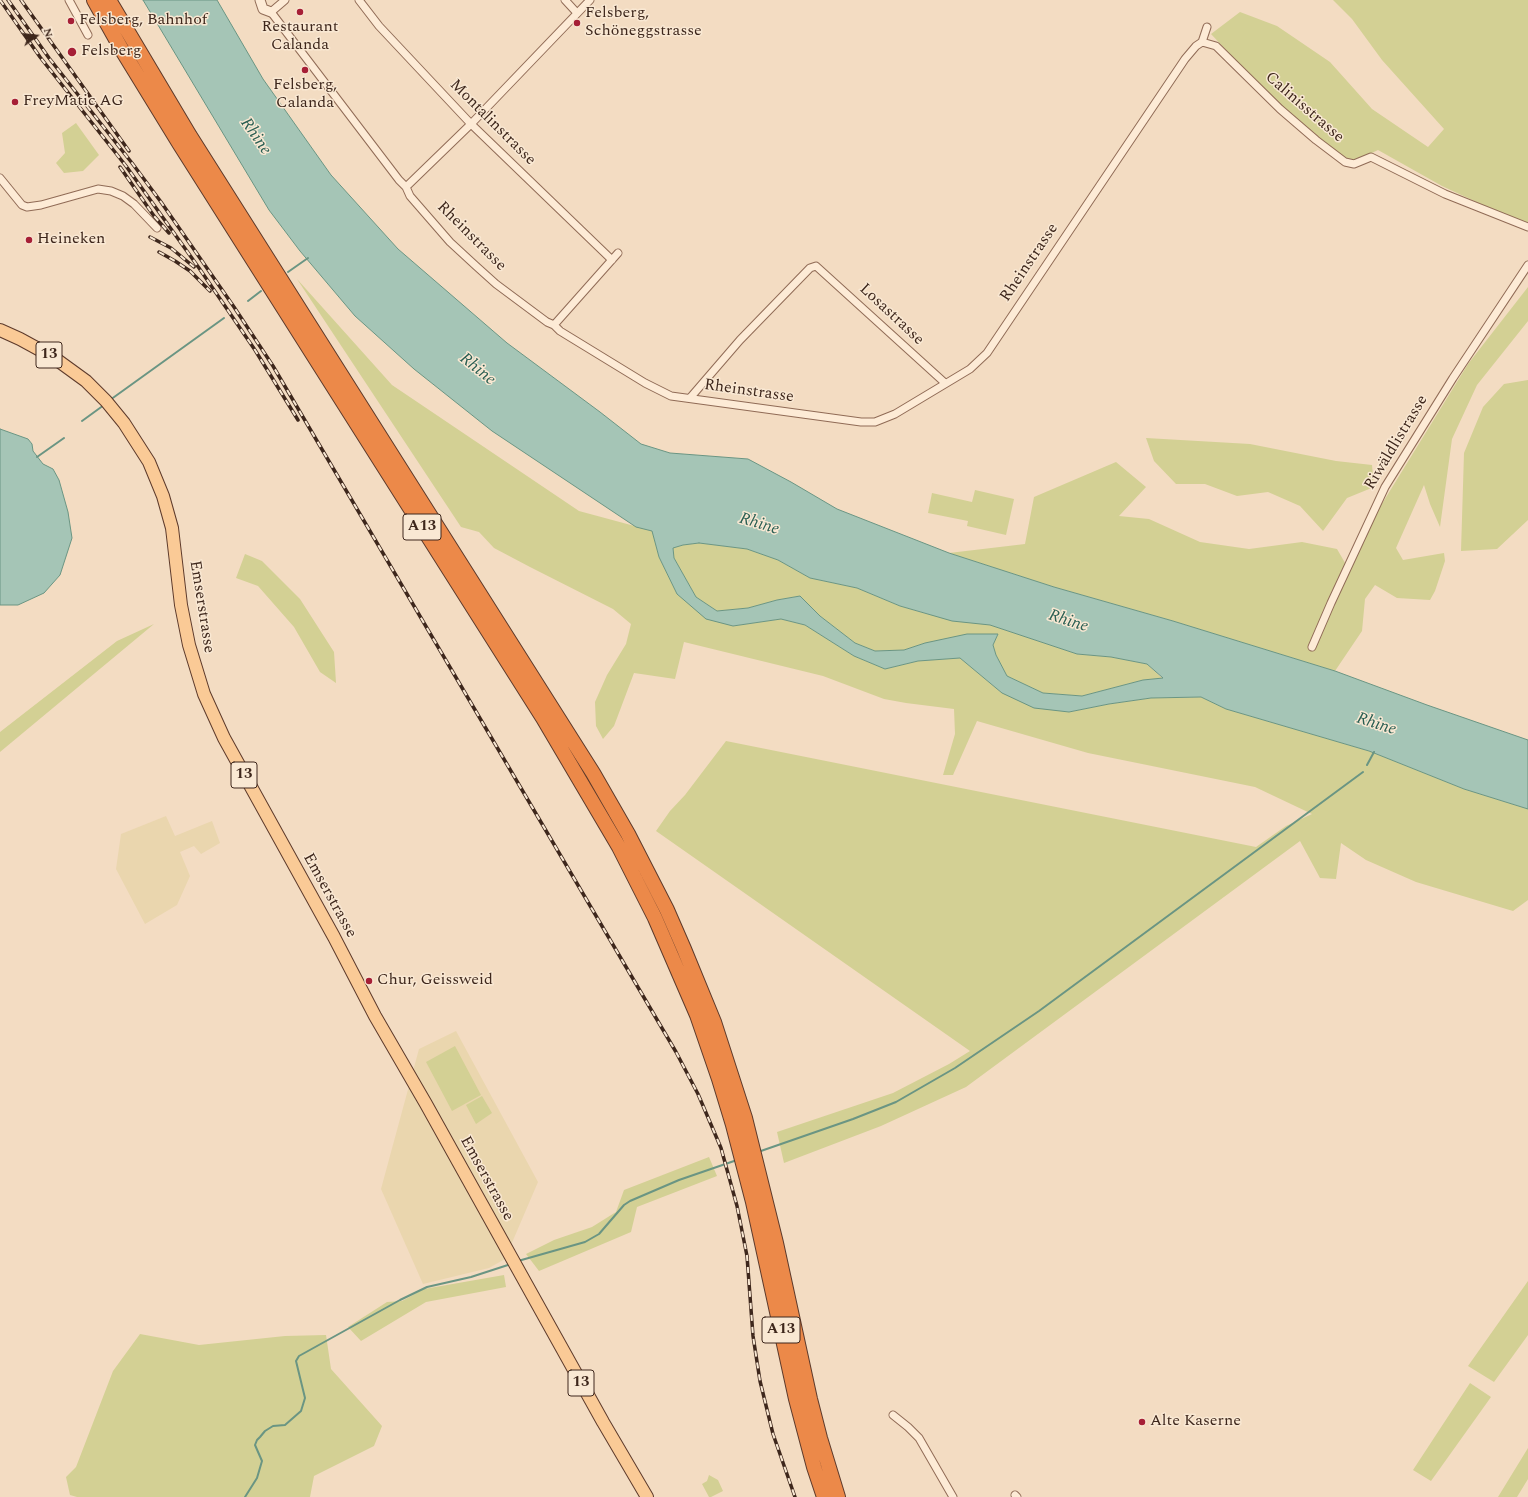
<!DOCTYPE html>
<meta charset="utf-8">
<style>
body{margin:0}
#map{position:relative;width:1528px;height:1497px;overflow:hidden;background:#f3dcc2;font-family:Spectral,serif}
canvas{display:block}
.north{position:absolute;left:16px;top:16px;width:40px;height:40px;-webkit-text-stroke:3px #f9e8d3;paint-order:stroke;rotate:75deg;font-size:11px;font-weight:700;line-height:16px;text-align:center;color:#3e271c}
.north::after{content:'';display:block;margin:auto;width:14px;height:18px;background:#3e271c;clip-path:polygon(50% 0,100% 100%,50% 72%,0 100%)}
</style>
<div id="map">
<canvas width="1528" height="1497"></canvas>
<div class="north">N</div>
</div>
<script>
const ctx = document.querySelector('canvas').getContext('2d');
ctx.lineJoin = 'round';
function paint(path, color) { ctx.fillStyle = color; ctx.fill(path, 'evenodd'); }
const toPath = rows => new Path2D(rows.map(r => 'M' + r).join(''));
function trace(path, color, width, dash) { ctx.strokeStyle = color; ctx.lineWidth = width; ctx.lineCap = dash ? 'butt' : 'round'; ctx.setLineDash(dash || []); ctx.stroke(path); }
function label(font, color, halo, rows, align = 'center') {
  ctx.font = font + ' Spectral,serif'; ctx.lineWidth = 3; ctx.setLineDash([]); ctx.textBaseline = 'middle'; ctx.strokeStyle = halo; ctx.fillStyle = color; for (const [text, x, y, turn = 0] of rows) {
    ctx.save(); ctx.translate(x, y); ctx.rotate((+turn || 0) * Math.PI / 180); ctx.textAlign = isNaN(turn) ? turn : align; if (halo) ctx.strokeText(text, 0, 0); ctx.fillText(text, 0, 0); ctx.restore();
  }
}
paint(toPath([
 [166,816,175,836,212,821,220,843,201,854,194,846,180,852,190,876,177,905,145,924,116,869,121,834],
 [456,1031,538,1182,505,1259,489,1268,423,1284,381,1189,419,1049]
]), '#ead6ae');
paint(toPath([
 [1333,0,1528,0,1528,226,1442,186,1378,150,1351,163,1307,136,1211,34,1240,12,1277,26,1330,62,1372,109,1428,147,1444,129,1382,60,1352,19],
 [76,123,99,155,83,171,64,173,56,163,65,153,62,133],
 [297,279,392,385,579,511,653,531,659,557,677,594,733,626,781,619,805,625,854,656,885,669,918,661,960,658,1002,693,1069,712,1109,704,1151,698,1201,697,1226,709,1369,751,1464,789,1528,809,1528,900,1513,911,1416,882,1366,860,1341,843,1336,879,1320,878,1300,841,966,1087,881,1126,784,1163,777,1132,893,1093,949,1064,970,1051,656,831,670,811,685,795,726,741,1256,847,1286,826,1312,814,1255,787,1088,753,977,721,953,775,943,775,955,734,954,709,906,703,884,699,823,676,684,642,675,679,634,673,614,726,603,739,596,726,595,702,607,675,626,644,631,624,613,609,530,567,494,548,479,532,461,527],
 [1528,287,1528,321,1477,385,1452,439,1440,527,1430,504,1424,485,1396,548,1403,560,1444,553,1445,561,1435,591,1430,600,1397,598,1375,585,1365,599,1362,631,1335,671,1173,621,1054,587,949,553,1025,544,1034,497,1116,462,1146,487,1119,516,1149,519,1200,542,1249,549,1302,542,1337,549,1348,568,1380,507,1468,364],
 [1528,380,1528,520,1497,549,1461,551,1464,453,1483,407,1504,384],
 [1146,438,1250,444,1336,461,1372,465,1374,487,1347,498,1323,531,1300,506,1268,492,1237,496,1205,484,1176,484,1154,461],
 [975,490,1014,499,1006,535,967,526,968,521,928,513,932,493,972,502],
 [699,543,747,549,778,560,810,578,857,588,900,606,924,613,990,625,1077,654,1111,657,1147,664,1163,679,1143,680,1082,696,1043,693,1007,676,996,655,993,645,998,634,925,643,904,650,875,651,855,643,820,616,800,596,777,600,748,608,717,611,696,597,674,558,673,548,683,545],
 [245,554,262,561,300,599,334,652,336,683,320,672,294,627,258,586,236,578],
 [154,624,0,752,0,732,117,641],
 [455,1046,481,1095,452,1111,426,1062],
 [482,1096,492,1113,476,1124,466,1105],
 [709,1157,717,1176,637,1207,631,1232,539,1271,526,1254,554,1240,592,1227,616,1212,624,1190],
 [504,1275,506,1287,426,1302,361,1341,348,1327,387,1302,402,1301,424,1289],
 [1528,1281,1528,1335,1494,1382,1468,1366],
 [140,1334,199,1345,285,1336,326,1335,331,1369,382,1426,374,1446,314,1476,310,1497,77,1497,70,1495,66,1477,76,1467,113,1371],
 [1470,1383,1491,1397,1431,1481,1413,1470],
 [1528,1448,1528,1479,1517,1497,1498,1497],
 [709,1475,718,1480,723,1491,711,1497,709,1497,702,1484,707,1481]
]), '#d3d094');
const water = toPath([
 [143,0,217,0,263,79,331,175,398,249,507,343,600,412,641,444,670,453,748,459,791,482,837,509,949,553,1054,587,1173,621,1335,671,1427,705,1528,740,1528,809,1464,789,1369,751,1226,709,1201,697,1151,698,1109,704,1069,712,1034,708,1002,693,960,658,918,661,885,669,854,656,805,625,781,619,733,626,706,619,677,594,659,557,652,531,636,527,492,431,414,369,355,316,300,251,269,210,143,0],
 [699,543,747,549,778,560,810,578,857,588,900,606,952,621,990,625,1077,654,1111,657,1147,664,1163,678,1143,680,1082,696,1043,693,1007,676,996,655,993,645,998,634,967,634,925,643,904,650,875,651,855,643,820,616,800,596,777,600,748,608,717,611,696,597,674,558,673,548,683,545,699,543],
 [0,429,28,439,32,444,33,451,43,464,53,469,59,480,68,512,72,538,60,575,44,593,18,605,0,605,0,429]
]);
paint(water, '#a5c5b6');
trace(water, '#6a9583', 1);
trace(toPath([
 [288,272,308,258],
 [248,301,261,291],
 [110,400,224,318],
 [82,421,104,405],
 [37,457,64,438],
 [1367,765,1374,752],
 [758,1152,853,1119,896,1102,955,1068,1039,1011,1363,772],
 [518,1261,585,1242,599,1234,624,1205,630,1201,679,1180,737,1160],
 [245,1497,257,1478,262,1461,255,1445,257,1440,260,1437,265,1431,273,1426,285,1425,301,1411,305,1398,296,1361,299,1356,400,1300,427,1287,471,1277,511,1264]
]), '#6a9583', 2);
const minor = toPath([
 [69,0,88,35],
 [285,0,271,12,399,180,406,187,410,196,450,242,476,266,496,284,547,322,554,325,560,331,645,383,671,396,861,422,875,422,895,414,970,369,987,353,1185,59,1196,46,1202,42,1207,27],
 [359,0,379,26,471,124,612,260],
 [565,0,577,13],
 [1202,42,1216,46,1280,109,1316,140,1345,162,1354,164,1371,157,1445,194,1528,227],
 [0,178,22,205,27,207,41,205,98,189,111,191,123,196,134,204,157,228],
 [406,187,471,124,590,0],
 [554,325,618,253],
 [690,398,740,340,810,268,816,266,945,383],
 [1312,647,1331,603,1385,487,1453,378,1528,265],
 [893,1415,908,1427,919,1438,953,1497],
 [1015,1495,1017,1497]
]);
const tertiary = toPath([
 [260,0,263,9,271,12]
]);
const primary = toPath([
 [0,330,20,339,53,357,86,381,106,401,124,423,149,462,163,496,172,528,181,605,189,645,204,694,224,738,334,937,375,1016,426,1104,603,1422,647,1497]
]);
const motorway = toPath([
 [94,0,122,50,179,143,543,718,619,847,655,918,697,1015,719,1079,733,1125,753,1202,796,1399,814,1467,824,1497],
 [109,0,190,136,593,773,628,834,667,910,684,949,714,1022,745,1118,776,1243,810,1399,820,1438,838,1497]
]);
trace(minor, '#906b56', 9);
trace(tertiary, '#906b56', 11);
trace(primary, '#5d3a2b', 14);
trace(motorway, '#5d3a2b', 16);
trace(minor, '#fdebd6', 7);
trace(tertiary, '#fdebd6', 9);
trace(primary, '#faca96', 12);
trace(motorway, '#ec8949', 14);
const rail = toPath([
 [0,0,40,57,126,166,199,268,255,350,298,420],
 [8,0,49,58,132,163,161,202,234,307,273,366,676,1052,698,1094,721,1148,737,1206,747,1256,753,1336,760,1381,773,1434,795,1497],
 [21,0,129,151],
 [120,167,154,216,169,233],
 [150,237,171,248,194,267],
 [159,252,175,261,190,271,210,291]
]);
trace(rail, '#3e271c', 3.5);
trace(rail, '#f9e8d3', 2, [6]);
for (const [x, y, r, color] of [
 [300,12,4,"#a61f36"],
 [71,21,4,"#a61f36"],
 [577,23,4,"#a61f36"],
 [72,52,5,"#a61f36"],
 [305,70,4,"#a61f36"],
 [15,102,4,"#a61f36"],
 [29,240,4,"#a61f36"],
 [369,981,4,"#a61f36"],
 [1142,1422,4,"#a61f36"]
]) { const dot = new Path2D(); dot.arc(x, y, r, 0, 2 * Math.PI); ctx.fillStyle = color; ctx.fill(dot); trace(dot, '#f9e8d3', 1.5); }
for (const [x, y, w] of [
 [49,355,26],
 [422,527,38],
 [244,775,26],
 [781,1330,38],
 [581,1383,26]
]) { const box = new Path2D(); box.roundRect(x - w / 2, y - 13, w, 26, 3); ctx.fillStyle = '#f9e8d3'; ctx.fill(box); trace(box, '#3e271c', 1); }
label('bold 15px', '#3e271c', null, [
 ["13",49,355],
 ["A13",422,527],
 ["13",244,775],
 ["A13",781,1330],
 ["13",581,1383]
]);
label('16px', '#3e271c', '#f9e8d3', [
 ["Felsberg,",585,14],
 ["Schöneggstrasse",585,32],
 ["Felsberg, Bahnhof",79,21],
 ["Restaurant",300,28,"center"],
 ["Calanda",300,46,"center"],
 ["Felsberg",81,52],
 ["Felsberg,",305,86,"center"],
 ["Calanda",305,104,"center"],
 ["FreyMatic AG",23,102],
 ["Heineken",37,240],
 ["Chur, Geissweid",377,981],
 ["Alte Kaserne",1150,1422]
], 'left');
label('16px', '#3e271c', '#f9e8d3', [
 ["Calinisstrasse",1304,108,41],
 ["Montalinstrasse",492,123,45],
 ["Rheinstrasse",471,237,45],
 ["Rheinstrasse",1030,263,-56],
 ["Losastrasse",891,315,43],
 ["Rheinstrasse",749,392,8],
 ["Riwäldlistrasse",1397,443,-59],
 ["Emserstrasse",201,607,81],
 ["Emserstrasse",329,896,61],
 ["Emserstrasse",486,1179,61]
]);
label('italic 17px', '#2a5f53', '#f9e8d3', [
 ["Rhine",255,137,55],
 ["Rhine",477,370,39],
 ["Rhine",759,525,17],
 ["Rhine",1068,622,18],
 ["Rhine",1376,725,18]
]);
</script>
